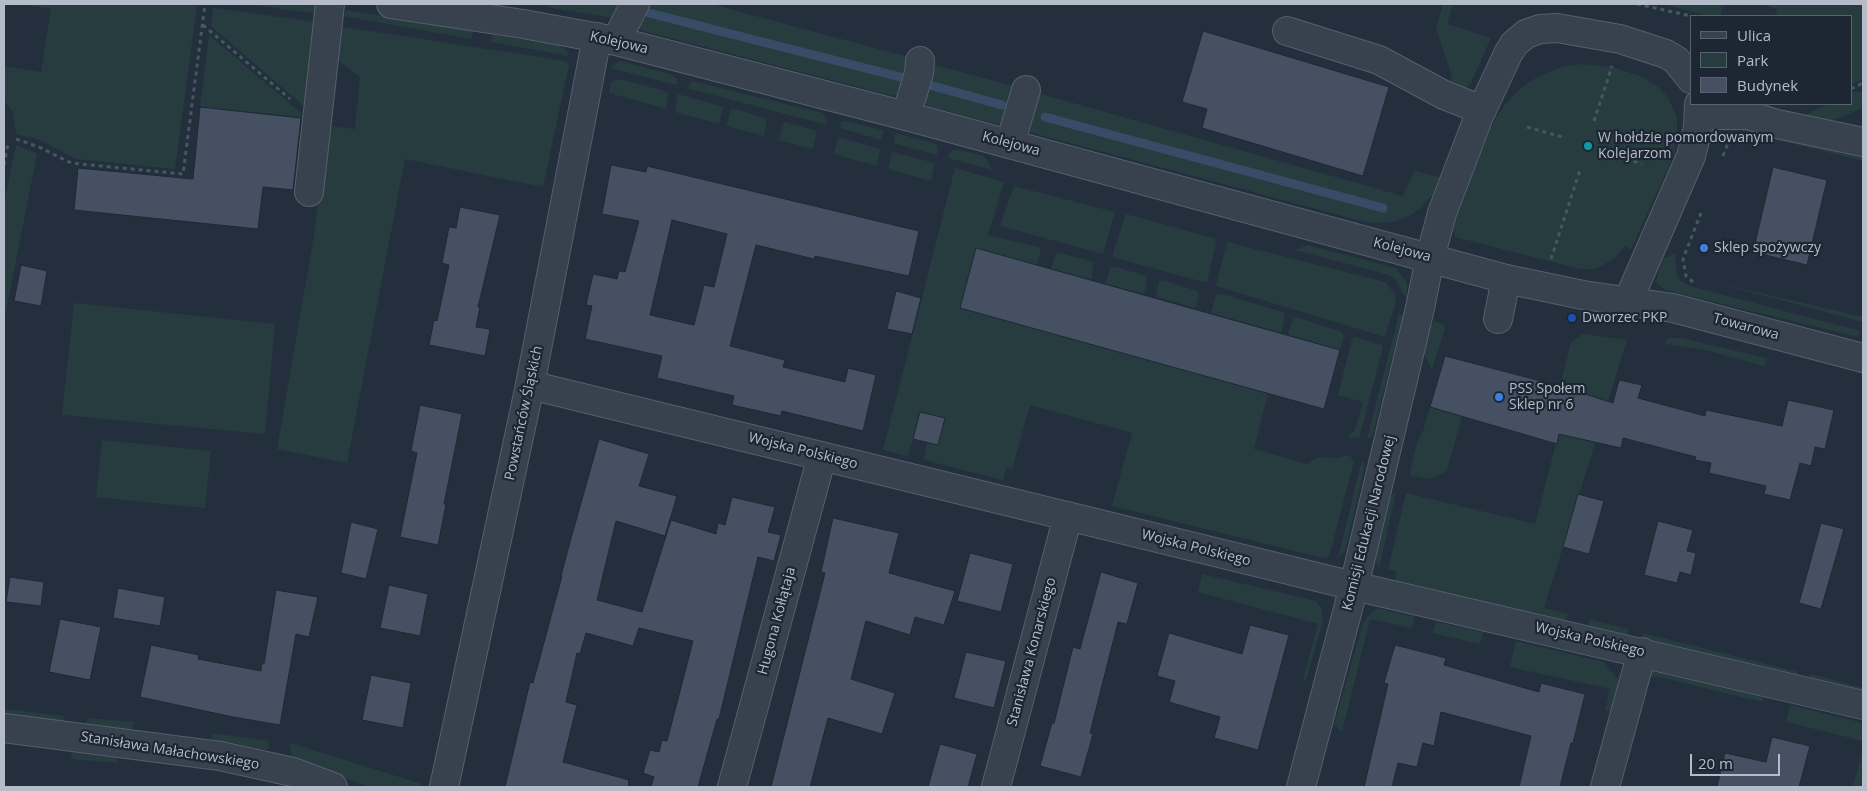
<!DOCTYPE html>
<meta charset="utf-8">
<style>
body{margin:0}
#map{position:relative;width:1867px;height:791px;overflow:hidden;background:#242f3e;font-family:"Open Sans",sans-serif}
canvas{display:block}
.frame{position:absolute;inset:0;border:5px solid #b4bcc9;pointer-events:none}
.legend{position:absolute;left:1690px;top:15px;width:162px;height:90px;box-sizing:border-box;background:#1d2633;border:1px solid #59626f;margin:0;padding:6px 9px;list-style:none;font-size:15px;color:#b4bcc9}
.legend li{display:flex;align-items:center;gap:10px;height:25px}
.legend b{width:25px;border:1px solid #59626f}
.scale{position:absolute;left:1690px;top:754px;width:90px;height:22px;box-sizing:border-box;border:2px solid #b4bcc9;border-top:0;padding-left:6px;font-size:15px;line-height:18px;white-space:nowrap;color:#b4bcc9;-webkit-text-stroke:4px #1d2633;paint-order:stroke}
</style>
<div id="map">
<canvas width="1867" height="791"></canvas>
<div class="frame"></div>
<ul class="legend">
<li><b style="height:6px;background:#38414e"></b>Ulica</li>
<li><b style="height:14px;background:#263c3f"></b>Park</li>
<li><b style="height:14px;background:#455162"></b>Budynek</li>
</ul>
<div class="scale">20 m</div>
</div>
<script>
const ctx = document.querySelector('canvas').getContext('2d');
ctx.lineJoin = 'round';
function paint(path, color) { ctx.fillStyle = color; ctx.fill(path, 'evenodd'); }
const toPath = rows => new Path2D(rows.map(r => 'M' + r).join(''));
function trace(path, color, width, dash) { ctx.strokeStyle = color; ctx.lineWidth = width; ctx.lineCap = dash ? 'butt' : 'round'; ctx.setLineDash(dash || []); ctx.stroke(path); }
function label(font, color, halo, rows, align = 'center') {
  ctx.font = font + ' "Open Sans",sans-serif'; ctx.lineWidth = 4.5; ctx.setLineDash([]); ctx.textBaseline = 'middle'; ctx.strokeStyle = halo; ctx.fillStyle = color; for (const [text, x, y, turn = 0] of rows) {
    ctx.save(); ctx.translate(x, y); ctx.rotate((+turn || 0) * Math.PI / 180); ctx.textAlign = isNaN(turn) ? turn : align; if (halo) ctx.strokeText(text, 0, 0); ctx.fillText(text, 0, 0); ctx.restore();
  }
}
paint(toPath([
 [22,4,188,4,197,5,175,169,76,159,40,140,16,134,13,112,4,100,4,66,41,72,51,9],
 [246,4,302,4,318,6,319,14],
 [545,4,627,4,613,18,552,8],
 [643,4,711,4,912,58,900,93,893,96,644,31,638,28],
 [1443,4,1453,4,1447,24,1491,38,1471,83,1467,87,1461,88,1449,83,1452,77,1436,28],
 [1662,4,1724,4,1720,16,1709,16],
 [1760,4,1863,4,1863,79,1851,85,1851,16,1776,16,1777,9],
 [213,8,317,22,306,108,211,26],
 [346,10,473,31,471,39,344,16],
 [337,26,566,61,569,65,543,187,405,159,347,463,277,449,314,235,327,126,355,129,360,77,334,57],
 [209,35,301,113,301,117,200,107],
 [493,35,558,45,567,51,568,56,491,42],
 [621,61,673,75,677,79,677,85,610,68,615,64],
 [928,63,1017,87,1007,122,1000,125,928,106,923,102],
 [1583,64,1612,67,1640,76,1657,86,1667,96,1677,117,1677,138,1674,155,1631,249,1624,246,1616,257,1605,264,1595,269,1580,269,1455,237,1453,227,1454,215,1496,117,1507,102,1522,87,1536,78,1564,66],
 [620,79,668,92,666,109,609,93,611,82],
 [692,81,823,113,827,120,827,125,687,88],
 [1855,91,1863,93,1863,108,1836,119,1815,124,1793,121,1828,104,1851,104,1851,93],
 [1034,92,1403,196,1414,171,1441,177,1437,189,1430,198,1419,209,1407,217,1393,222,1379,223,1365,222,1029,132,1025,129],
 [678,94,723,107,719,124,675,112],
 [732,108,767,119,764,136,726,126],
 [845,121,883,130,881,140,840,128,841,123],
 [784,122,817,131,813,149,779,140],
 [1745,123,1863,157,1863,161,1742,131],
 [896,133,933,143,938,147,937,155,893,143],
 [838,137,880,149,877,166,834,154],
 [16,145,37,154,4,322,4,204],
 [953,150,960,150,984,156,993,170,948,158,950,152],
 [892,152,935,163,931,181,888,169],
 [955,168,1004,182,988,235,1038,247,1041,251,1037,265,976,248,960,308,1268,393,1254,449,1307,464,1318,457,1342,458,1343,455,1350,456,1354,461,1329,557,1323,558,1112,506,1132,433,1030,405,1012,469,1006,468,1003,480,924,460,927,443,938,445,945,419,921,412,908,456,883,450],
 [1014,186,1115,212,1103,254,1000,226],
 [1126,214,1217,239,1207,283,1112,257],
 [1227,242,1385,282,1395,294,1396,302,1385,337,1216,286],
 [1307,245,1396,268,1407,283,1407,298,1404,296,1396,280,1389,275,1295,250],
 [1061,253,1094,262,1091,280,1051,269,1056,254],
 [1676,254,1675,260,1677,275,1681,281,1690,286,1860,331,1858,337,1665,290,1656,282,1659,271,1664,258],
 [1116,267,1146,276,1147,280,1144,294,1106,284,1110,268],
 [1162,280,1197,291,1199,294,1195,308,1156,297,1159,282],
 [1713,282,1863,317,1863,322],
 [1222,294,1283,312,1285,315,1281,333,1211,313,1216,295],
 [74,303,275,324,265,434,62,415],
 [1399,314,1403,315,1372,437,1367,439],
 [1293,317,1296,317,1342,332,1344,337,1340,350,1288,335],
 [1436,322,1443,324,1445,328,1432,370,1424,354,1430,326,1432,323],
 [1583,334,1627,340,1544,608,1568,614,1565,623,1395,583,1397,572,1388,569,1406,493,1535,524,1570,390,1560,386,1571,342],
 [1356,337,1382,345,1383,348,1359,438,1347,437,1355,430,1363,402,1338,395,1352,339],
 [1669,338,1681,338,1767,358,1765,366,1701,349,1665,344,1666,341],
 [1430,407,1462,417,1447,470,1438,476,1428,479,1411,475,1410,473,1417,442,1423,431],
 [102,440,211,451,205,508,96,497],
 [1362,460,1365,466,1345,551,1338,558],
 [1396,493,1379,568,1376,561,1376,555,1390,497],
 [1202,574,1316,601,1322,610,1323,621,1306,680,1303,679,1318,624,1198,592],
 [1376,609,1381,609,1415,617,1412,628,1370,619,1342,732,1334,725,1363,623,1368,616],
 [1589,619,1628,629,1626,638,1588,629],
 [1436,622,1483,632,1480,644,1432,633],
 [1643,633,1798,672,1797,677,1642,641],
 [1516,641,1603,662,1619,680,1621,687,1614,713,1605,710,1610,689,1510,667],
 [1651,671,1659,671,1764,697,1762,702,1655,676,1643,681],
 [1810,674,1863,688,1863,693,1808,681],
 [1790,705,1863,723,1863,741,1786,722],
 [5,709,64,716,63,725,4,718],
 [87,718,134,722,132,732,86,727],
 [213,733,269,741,268,750,211,740],
 [290,744,297,745,422,784,420,787,369,787,293,758,291,753],
 [1863,749,1863,787,1853,787],
 [72,750,117,756,117,763,71,759]
]), '#263c3f');
trace(toPath([
 [649,13,904,78],
 [933,86,1002,105],
 [1045,117,1383,208]
]), '#394c67', 9);
const building = toPath([
 [1203,31,1389,87,1363,176,1202,128,1207,109,1182,102,1203,31],
 [200,107,301,118,293,190,263,187,258,229,74,210,78,168,193,179,200,107],
 [611,165,646,172,647,166,919,231,909,276,815,256,814,259,756,245,730,346,785,360,783,367,845,382,848,368,876,375,863,431,782,411,781,416,732,405,734,396,657,378,662,356,585,339,592,306,586,305,593,274,617,279,619,271,625,272,639,221,602,214,611,165],
 [672,220,727,234,714,287,704,285,694,325,650,315,672,220],
 [1773,167,1827,180,1807,265,1753,252,1773,167],
 [460,207,500,215,478,307,480,307,476,327,490,329,485,356,429,345,434,320,437,321,449,265,442,263,449,227,456,228,460,207],
 [976,248,1340,350,1324,409,960,308,976,248],
 [21,265,47,271,41,306,14,301,21,265],
 [896,291,921,298,912,334,887,329,896,291],
 [1445,356,1560,386,1613,403,1619,380,1642,385,1638,398,1705,416,1706,410,1782,426,1788,400,1834,410,1825,449,1815,447,1811,466,1800,463,1790,500,1764,494,1766,486,1709,473,1711,463,1695,460,1696,457,1623,438,1621,448,1559,434,1557,444,1430,407,1445,356],
 [420,405,462,414,444,504,446,504,438,545,400,537,417,453,411,451,420,405],
 [920,412,945,418,938,445,913,439,920,412],
 [599,439,649,454,639,486,677,496,665,536,616,521,597,600,642,612,671,520,716,534,718,523,725,525,732,497,775,507,768,532,781,535,774,561,758,557,719,719,717,719,698,787,651,787,654,777,643,773,650,750,659,752,662,740,667,741,693,641,639,628,633,646,586,633,580,654,577,653,566,702,577,705,563,762,629,780,628,787,505,787,530,682,533,683,562,576,561,576,570,542,599,439],
 [1578,494,1604,501,1589,554,1563,547,1578,494],
 [833,518,899,533,889,573,955,591,944,625,915,617,910,635,866,621,851,679,895,693,882,734,828,718,810,787,771,787,825,573,821,572,833,518],
 [1658,521,1693,530,1687,551,1696,553,1691,575,1680,572,1677,583,1644,575,1658,521],
 [351,522,378,529,366,579,341,573,351,522],
 [1821,523,1844,529,1821,609,1799,603,1821,523],
 [970,553,1013,564,1001,612,957,601,970,553],
 [1101,572,1138,583,1127,624,1118,622,1090,733,1093,734,1081,777,1040,766,1052,723,1054,723,1073,647,1080,649,1101,572],
 [10,577,44,582,41,606,6,602,10,577],
 [389,585,428,594,420,636,380,628,389,585],
 [118,588,165,597,160,626,113,618,118,588],
 [276,590,318,597,309,637,296,634,280,725,233,717,140,697,151,645,199,655,198,659,261,671,262,663,264,664,276,590],
 [60,619,101,627,90,680,49,672,60,619],
 [1250,625,1289,635,1258,750,1214,738,1220,717,1169,702,1175,681,1157,676,1169,633,1242,654,1250,625],
 [1395,645,1446,658,1444,665,1539,692,1541,683,1585,694,1573,743,1571,743,1560,787,1519,787,1531,736,1441,712,1434,746,1423,743,1417,767,1398,763,1392,787,1364,787,1388,684,1384,683,1395,645],
 [966,652,1006,661,994,708,954,698,966,652],
 [371,675,411,683,403,728,362,720,371,675],
 [1772,737,1810,746,1799,787,1717,787,1725,753,1766,762,1772,737],
 [940,744,977,754,968,787,928,787,940,744]
]);
paint(building, '#455162');
trace(building, '#1f2835', 1);
const minor = toPath([
 [391,4,523,24,616,41,906,116,1506,279,1583,295,1673,308,1863,358],
 [1287,31,1379,60,1444,95,1482,110],
 [616,41,635,4],
 [1700,115,1748,115,1777,124,1863,142],
 [906,116,919,73,920,61],
 [1010,144,1026,90],
 [309,192,330,4],
 [1628,301,1691,156,1698,128,1699,104],
 [1498,319,1506,279],
 [530,385,1354,586,1863,705],
 [4,728,220,756,293,772,333,787],
 [444,787,530,385,597,37],
 [732,787,822,456],
 [996,787,1068,516],
 [1301,787,1354,586,1420,308,1430,258,1442,213,1479,116,1508,54,1514,44,1526,34,1540,29,1557,28,1620,39,1666,54,1676,60,1691,79],
 [1605,787,1642,652]
]);
trace(minor, '#565f6c', 30);
trace(toPath([
 [1637,4,1691,16],
 [203,25,290,99],
 [1851,89,1863,83],
 [1594,121,1612,66],
 [1527,127,1562,137],
 [16,139,39,147,71,163,183,174,205,4],
 [1611,153,1642,164],
 [1723,156,1728,143],
 [4,165,8,144],
 [1551,259,1580,170],
 [1693,282,1686,276,1683,259,1701,213]
]), '#44595c', 3, [4, 4]);
trace(minor, '#38414e', 28);
for (const [x, y, r, color] of [
 [1588,146,5,"#0f9aa8"],
 [1704,248,5,"#3f7fe0"],
 [1572,318,5,"#1a4fb4"],
 [1499,397,5,"#3f7fe0"]
]) { const dot = new Path2D(); dot.arc(x, y, r, 0, 2 * Math.PI); ctx.fillStyle = color; ctx.fill(dot); trace(dot, '#1d2633', 2); }
label('14px', '#b4bcc9', '#1d2633', [
 ["Kolejowa",619,43,13],
 ["Kolejowa",1011,144,15],
 ["Kolejowa",1402,250,15],
 ["Towarowa",1746,327,15],
 ["Powstańców Śląskich",524,413,-78],
 ["Wojska Polskiego",803,451,14],
 ["Komisji Edukacji Narodowej",1369,523,-76],
 ["Wojska Polskiego",1196,548,14],
 ["Hugona Kołłątaja",777,621,-75],
 ["Wojska Polskiego",1590,640,13],
 ["Stanisława Konarskiego",1032,652,-75],
 ["Stanisława Małachowskiego",170,751,9]
]);
label('14px', '#b4bcc9', '#1d2633', [
 ["W hołdzie pomordowanym",1598,138],
 ["Kolejarzom",1598,154],
 ["Sklep spożywczy",1714,248],
 ["Dworzec PKP",1582,318],
 ["PSS Społem",1509,389],
 ["Sklep nr 6",1509,405]
], 'left');
</script>
